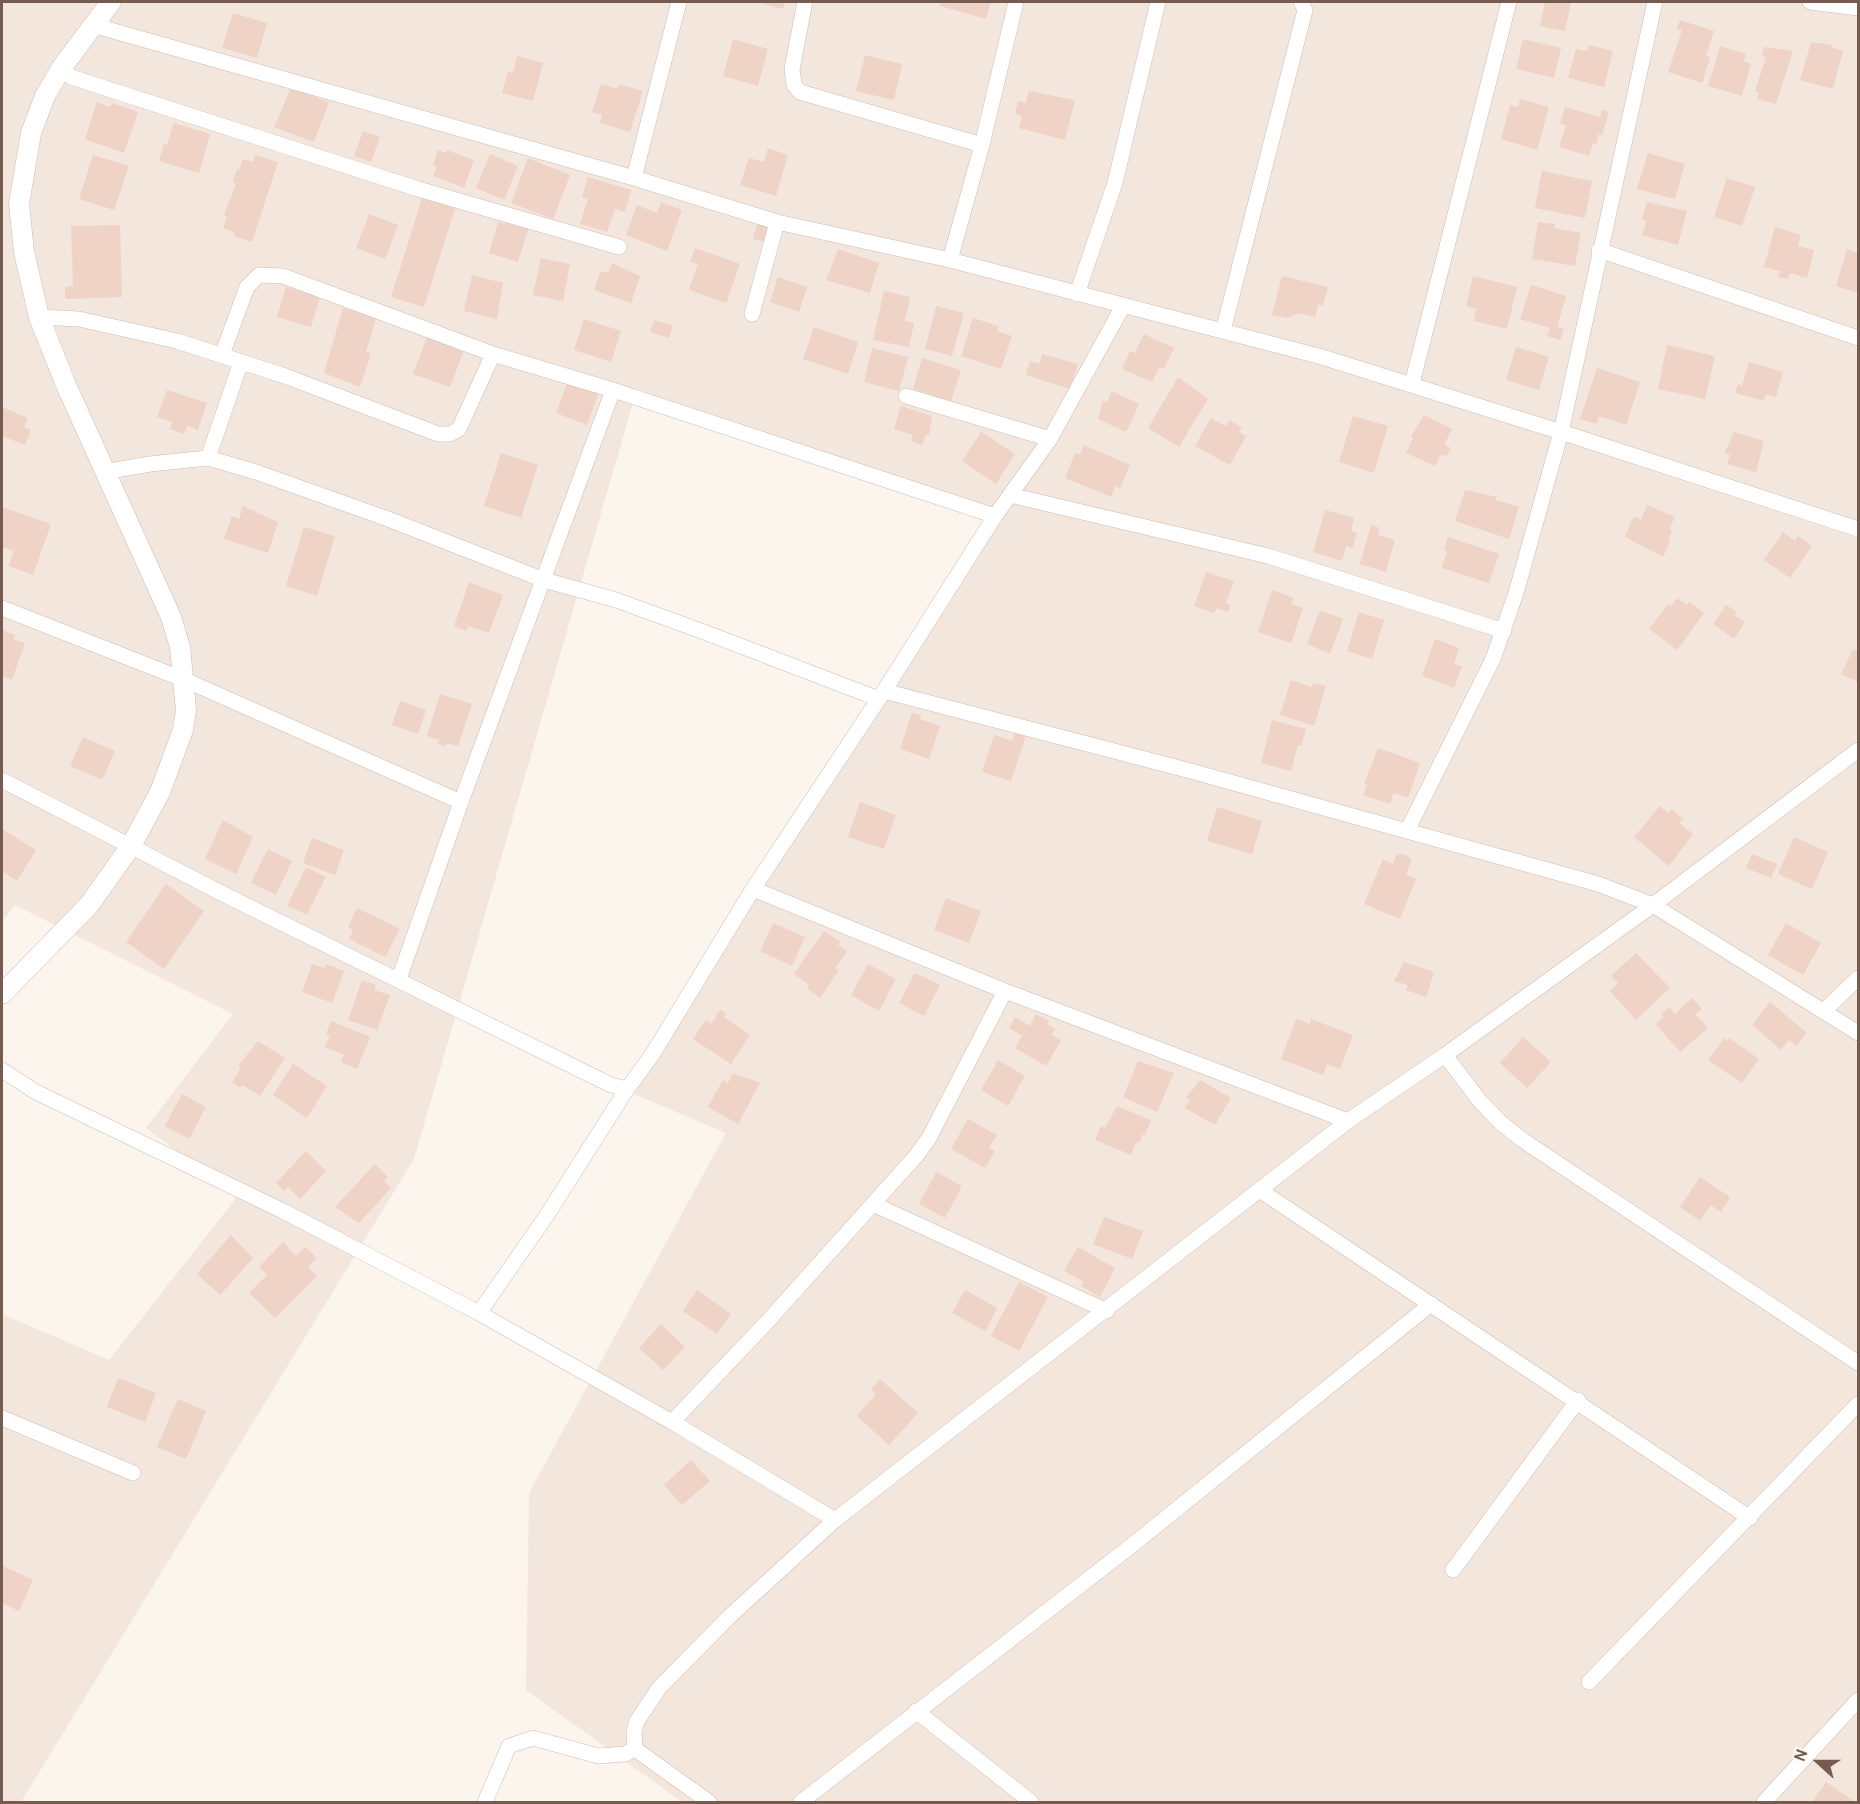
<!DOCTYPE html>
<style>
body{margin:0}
#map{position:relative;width:1860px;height:1804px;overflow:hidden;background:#fcf5ed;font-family:Cabin,sans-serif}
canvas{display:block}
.frame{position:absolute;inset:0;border:3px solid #765b50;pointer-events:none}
.north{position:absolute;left:1788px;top:1732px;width:60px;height:60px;-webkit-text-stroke:4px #fef9f4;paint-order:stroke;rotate:291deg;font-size:16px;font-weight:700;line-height:24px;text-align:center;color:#765b50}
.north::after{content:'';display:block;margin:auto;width:21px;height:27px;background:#765b50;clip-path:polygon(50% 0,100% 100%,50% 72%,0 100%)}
</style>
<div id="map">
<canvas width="1860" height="1804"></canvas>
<div class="frame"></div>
<div class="north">N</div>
</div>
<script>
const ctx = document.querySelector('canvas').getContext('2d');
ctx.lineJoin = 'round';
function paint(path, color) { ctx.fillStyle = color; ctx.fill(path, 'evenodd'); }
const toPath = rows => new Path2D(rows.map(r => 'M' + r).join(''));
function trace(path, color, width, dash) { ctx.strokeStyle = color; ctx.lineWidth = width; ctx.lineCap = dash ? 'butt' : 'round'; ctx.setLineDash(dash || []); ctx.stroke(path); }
paint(toPath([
 [2,2,1858,2,1858,1802,682,1802,526,1690,529,1493,726,1133,622,1089,996,515,637,389,414,1159,21,1802,2,1802,2,1314,109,1360,237,1197,146,1128,233,1014,15,905,2,922]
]), '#f3e6dc');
paint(toPath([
 [757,2,785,2,783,9],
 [941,2,991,2,986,19,940,6],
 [1545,2,1571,2,1565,31,1540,26],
 [233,13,267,23,257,58,222,48],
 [1680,20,1714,31,1706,56,1710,57,1702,83,1668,72,1682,30,1677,29],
 [733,39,768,49,758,86,723,76],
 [1523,39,1561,48,1554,78,1516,69],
 [1811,42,1832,45,1831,47,1843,51,1833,89,1800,80],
 [1588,45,1613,51,1604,87,1568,78,1576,49,1587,51],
 [1720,46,1746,54,1744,61,1751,64,1742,96,1708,86],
 [1764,47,1793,51,1776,104,1757,99,1759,92,1755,91,1766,57,1762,56],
 [865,55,902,64,894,100,856,91],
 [517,56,543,63,533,101,502,93,508,72,513,73],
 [601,84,618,89,619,84,643,91,630,132,600,123,602,115,592,112],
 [291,88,329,102,314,142,274,127],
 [1029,91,1075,100,1065,140,1019,128,1022,116,1015,114,1018,101,1026,103],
 [1520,99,1549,107,1537,150,1501,139,1510,105,1518,107],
 [97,102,110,107,112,103,138,112,124,153,85,139],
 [1565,107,1600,117,1602,110,1609,112,1602,135,1599,134,1596,144,1593,143,1589,156,1559,147,1566,125,1560,124],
 [174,123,210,134,199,173,159,161,164,143,167,145],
 [363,131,380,137,371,162,354,156],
 [768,148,788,155,776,196,740,185,749,158,764,162],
 [438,150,445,153,447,150,474,160,464,188,433,176,437,167,433,165],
 [1648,153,1685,164,1675,199,1637,189],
 [490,154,518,166,504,200,476,188],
 [93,155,129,166,114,210,79,199],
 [255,155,278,162,252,242,234,236,235,232,223,228,227,216,224,215,236,184,233,182,237,169,239,170,243,159,253,162],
 [528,158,570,175,553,219,511,203],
 [1542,171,1592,181,1585,218,1535,208],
 [588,177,631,190,625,212,615,209,607,232,580,224,588,199,582,197],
 [1727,178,1755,187,1742,226,1714,217],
 [424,192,457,202,424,307,391,297],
 [661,202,682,210,667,251,626,235,637,205,657,213],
 [1647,202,1687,211,1678,245,1642,235,1647,221,1642,220],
 [369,214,398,225,385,259,356,248],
 [508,216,530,223,518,262,489,253,498,222,505,224],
 [758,220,771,224,766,242,753,239],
 [1538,222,1555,224,1554,228,1581,233,1575,266,1532,259],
 [120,225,122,297,65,299,65,287,73,286,71,226],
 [1775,227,1801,235,1798,246,1814,250,1807,278,1790,273,1788,279,1778,277,1780,271,1764,267],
 [695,248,740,264,726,303,689,290,698,264,690,262],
 [838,249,879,263,870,293,826,280],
 [1847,249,1858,253,1858,293,1836,286],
 [541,258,570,264,563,301,533,295],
 [612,263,640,276,631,303,594,290,601,271,608,273],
 [472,275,503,283,497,319,464,311],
 [1282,276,1328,287,1323,306,1318,304,1315,317,1298,313,1288,318,1272,315],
 [1473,276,1517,287,1507,329,1474,321,1476,309,1466,306],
 [778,277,807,287,799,312,770,302],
 [1531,285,1566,296,1557,327,1564,329,1560,340,1547,336,1550,328,1520,319],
 [286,287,320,297,311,327,277,317],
 [884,291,910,297,905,321,914,323,909,347,873,340],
 [936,306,964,313,952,356,925,349],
 [343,308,376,318,366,352,371,353,360,387,324,373],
 [973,318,999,326,997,331,1012,336,1001,369,961,356],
 [584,319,621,331,611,362,574,350],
 [654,320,673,326,669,338,650,332],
 [814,327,858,342,848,374,803,359],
 [428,334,466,345,450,387,413,374],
 [1144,334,1174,348,1164,369,1159,367,1152,382,1122,369,1130,351,1135,353],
 [1667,345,1715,356,1705,399,1658,389],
 [1516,347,1549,357,1539,390,1506,380],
 [872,348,908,357,899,391,864,382],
 [1042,354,1078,364,1070,389,1026,375,1030,361,1039,364],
 [922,358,961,370,951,401,913,389],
 [1749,362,1783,372,1776,397,1766,394,1764,401,1735,393,1738,384,1742,386],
 [1597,368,1640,382,1626,425,1599,416,1597,424,1580,419],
 [1178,377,1208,399,1179,447,1148,428],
 [569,378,600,389,587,425,556,413],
 [167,390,207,403,198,430,187,426,184,434,170,429,172,422,157,417],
 [1112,391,1139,404,1126,432,1098,419,1103,400,1107,402],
 [901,406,932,416,929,435,926,434,922,445,911,441,913,435,894,429],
 [2,407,28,418,24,427,31,430,25,445,2,436],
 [1424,415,1452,429,1444,445,1451,448,1446,457,1441,454,1435,466,1406,453,1413,438,1411,437],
 [1353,416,1388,426,1374,473,1339,462],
 [1211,418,1226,426,1229,420,1242,428,1239,432,1246,436,1230,465,1195,446],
 [981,432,1015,454,996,484,962,461],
 [1734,432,1764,441,1756,472,1727,464,1730,455,1725,453],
 [1084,445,1130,465,1120,488,1116,486,1111,497,1065,478,1075,453,1080,455],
 [501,453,538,465,521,518,484,506],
 [1465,490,1497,497,1496,500,1519,507,1509,539,1455,521],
 [1647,505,1675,517,1669,529,1672,531,1668,540,1670,542,1663,557,1625,537,1634,516,1641,520],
 [243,506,278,522,268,553,224,539,232,516,239,519],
 [2,507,51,524,33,575,8,566,14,551,2,547],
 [1325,510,1354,518,1351,531,1357,533,1353,548,1346,546,1342,561,1313,552],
 [1371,525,1380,528,1378,535,1395,540,1386,572,1360,564],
 [304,527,335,536,317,596,286,586],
 [1783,532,1795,541,1798,536,1812,546,1790,578,1764,560],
 [1448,537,1499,554,1489,583,1442,568,1447,551,1444,549],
 [1206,572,1234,581,1226,603,1230,605,1228,612,1216,608,1214,613,1194,606],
 [469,582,503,595,489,633,468,626,466,631,454,626],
 [1272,590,1294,598,1291,604,1303,608,1291,643,1258,632],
 [1677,598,1687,605,1689,602,1704,613,1677,650,1649,629,1668,604,1671,606],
 [1726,605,1737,612,1734,615,1745,622,1734,639,1713,624],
 [1320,610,1343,619,1330,654,1307,644],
 [1359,612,1384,620,1372,659,1347,651],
 [2,630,15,635,13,639,25,643,12,680,2,676],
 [1435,639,1459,648,1454,664,1462,667,1454,688,1422,676],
 [1853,649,1858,651,1858,682,1841,674],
 [1291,680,1312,687,1313,683,1326,686,1314,726,1280,715],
 [440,694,472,704,458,746,446,743,445,746,438,744,439,740,427,736],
 [400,701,426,710,418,734,392,725],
 [912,713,921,715,920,719,940,726,929,759,900,749],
 [1272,720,1306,729,1301,746,1298,745,1291,771,1261,763],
 [1016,730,1027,733,1011,781,982,772,994,735,1012,741],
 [83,737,115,751,102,780,70,766],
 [1378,748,1420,763,1408,798,1394,793,1390,804,1363,795,1367,785,1364,784],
 [860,802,896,815,884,849,848,837],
 [1660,806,1668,813,1671,809,1683,819,1679,823,1693,834,1669,866,1634,837],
 [1217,807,1262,821,1252,854,1207,841],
 [223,820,253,837,236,874,205,859],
 [2,829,36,850,17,881,2,871],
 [1794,837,1828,852,1812,889,1778,874],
 [312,838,344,850,335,875,303,863],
 [268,849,292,861,276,895,251,883],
 [1397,854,1406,855,1412,860,1406,874,1416,879,1400,919,1364,904,1383,859,1393,864],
 [1752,854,1777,864,1771,878,1746,868],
 [306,867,326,877,307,915,287,905],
 [166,884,204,911,164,969,126,942],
 [946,898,981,911,969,943,934,930],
 [357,908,400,929,385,957,349,939,353,930,348,927],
 [773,923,805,937,792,966,760,951],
 [1786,923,1821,943,1803,975,1768,955],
 [824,931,841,942,838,945,847,951,835,968,839,970,820,998,807,989,809,985,794,974],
 [1636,953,1670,988,1636,1020,1610,991,1618,983,1611,976],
 [1404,962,1434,972,1426,997,1406,990,1408,985,1394,981],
 [312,964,325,968,326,964,344,971,332,1003,302,992],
 [868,964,896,979,879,1011,851,995],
 [915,973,940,985,924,1016,899,1003],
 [362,980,376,985,374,990,390,995,377,1030,348,1020],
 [1692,998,1702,1009,1695,1014,1708,1028,1680,1052,1656,1024,1664,1017,1661,1014,1669,1007,1675,1014],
 [1770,1002,1807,1033,1796,1046,1789,1040,1781,1050,1752,1025],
 [720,1010,726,1013,724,1017,750,1035,731,1064,693,1039,706,1020,711,1024],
 [1036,1014,1049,1021,1047,1024,1055,1029,1052,1035,1061,1040,1046,1066,1015,1048,1022,1036,1009,1028,1015,1017,1030,1026],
 [1296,1019,1310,1024,1311,1019,1353,1035,1340,1069,1327,1064,1323,1075,1281,1059],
 [331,1021,370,1037,357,1069,341,1062,344,1055,325,1047,330,1036,326,1034],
 [1523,1037,1551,1062,1527,1088,1500,1063],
 [1724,1038,1727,1041,1729,1038,1759,1059,1742,1083,1708,1060],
 [258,1041,285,1058,260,1096,244,1086,239,1087,232,1082,241,1068,238,1066],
 [998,1060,1025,1076,1008,1106,981,1090],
 [1138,1061,1174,1073,1157,1112,1123,1097],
 [293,1064,327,1086,307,1118,273,1095],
 [733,1073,760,1083,738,1124,708,1107,723,1080,728,1083],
 [1200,1080,1231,1098,1215,1125,1185,1108,1190,1100,1186,1098],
 [182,1094,206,1107,189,1139,165,1126],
 [1117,1106,1151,1120,1145,1135,1143,1134,1139,1143,1136,1142,1131,1155,1095,1140,1101,1126,1105,1128],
 [968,1119,997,1135,989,1148,995,1151,985,1168,951,1149],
 [306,1151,326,1171,300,1199,288,1187,284,1191,276,1183],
 [375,1164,388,1177,384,1181,391,1188,359,1223,335,1207],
 [936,1172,962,1186,945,1218,919,1204],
 [1700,1177,1730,1197,1721,1212,1711,1205,1700,1221,1680,1207],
 [1104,1217,1143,1231,1132,1259,1093,1244],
 [231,1235,253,1258,220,1295,197,1274],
 [283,1242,296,1256,305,1247,317,1258,308,1267,317,1276,275,1318,249,1293,267,1275,259,1267],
 [1078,1247,1115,1268,1100,1297,1081,1286,1083,1281,1064,1271],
 [1019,1282,1048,1297,1019,1351,991,1336],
 [697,1290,731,1314,717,1334,683,1311],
 [965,1290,997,1308,985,1331,952,1313],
 [661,1324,685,1347,663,1370,639,1348],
 [118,1378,156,1393,145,1422,107,1407],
 [880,1379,918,1413,889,1445,857,1416,876,1394,871,1390],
 [178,1399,206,1411,186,1459,157,1447],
 [691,1460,710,1481,682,1505,664,1485],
 [2,1562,3,1566,33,1580,19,1611,2,1603],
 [1826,1782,1855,1802,1812,1802]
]), '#efd3c7');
const minor = toPath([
 [805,2,792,69,794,85,800,92,982,145],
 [1810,2,1858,8],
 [101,14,103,28,634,178,777,222,950,260,1322,357,1561,432,1858,529],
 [62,67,71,77,418,189,619,247],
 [634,178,679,2],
 [1599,250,1858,338],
 [950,260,982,145,1016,2],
 [1077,294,1115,183,1158,2],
 [752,314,777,222],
 [39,317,79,319,177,341,285,376,438,434,450,434,459,429,493,354],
 [1223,331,1305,10,1301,2],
 [222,355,247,287,259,275,283,276,493,354,613,390,995,516],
 [1412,384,1509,2],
 [906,396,1050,439],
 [208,458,241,362],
 [104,472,150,464,208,458,256,472,388,519,544,580,616,600,704,632,879,699],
 [1010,495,1268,556,1504,631],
 [2,608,185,680,461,802],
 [884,691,1187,770,1598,884,1653,905,1858,1033],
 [2,780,231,898,611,1085,627,1089,652,1055,753,889,884,691,995,516,1050,439,1123,306],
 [1407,831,1493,659,1516,593,1561,432,1655,2],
 [753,889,1005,991,1348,1121],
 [399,979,461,802,613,390],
 [1824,1011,1858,978],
 [1445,1055,1479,1100,1501,1123,1524,1141,1858,1363],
 [2,1070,36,1092,283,1211,479,1313,672,1422,835,1520],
 [1261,1191,1750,1518],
 [873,1204,1107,1311],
 [479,1313,547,1215,627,1089],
 [2,1418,133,1473],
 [672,1422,767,1322,916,1156,929,1138,1005,991],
 [1453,1570,1578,1400],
 [1589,1682,1858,1404],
 [916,1711,1031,1802],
 [635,1749,634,1731,637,1721,659,1688,731,1615,835,1520,1348,1121,1445,1055,1653,905,1858,750],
 [485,1802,509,1746,533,1738,598,1756,625,1754,635,1749,709,1802],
 [801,1802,1131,1546,1431,1304],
 [1764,1802,1858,1700]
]);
const tertiary = toPath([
 [2,994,89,905,131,846,160,792,183,730,186,710,180,647,171,617,66,385,39,317,24,252,19,204,31,133,45,96,62,67,111,2]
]);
trace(minor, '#cebcb2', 16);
trace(tertiary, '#cebcb2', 21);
trace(minor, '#fff', 15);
trace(tertiary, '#fff', 20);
</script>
